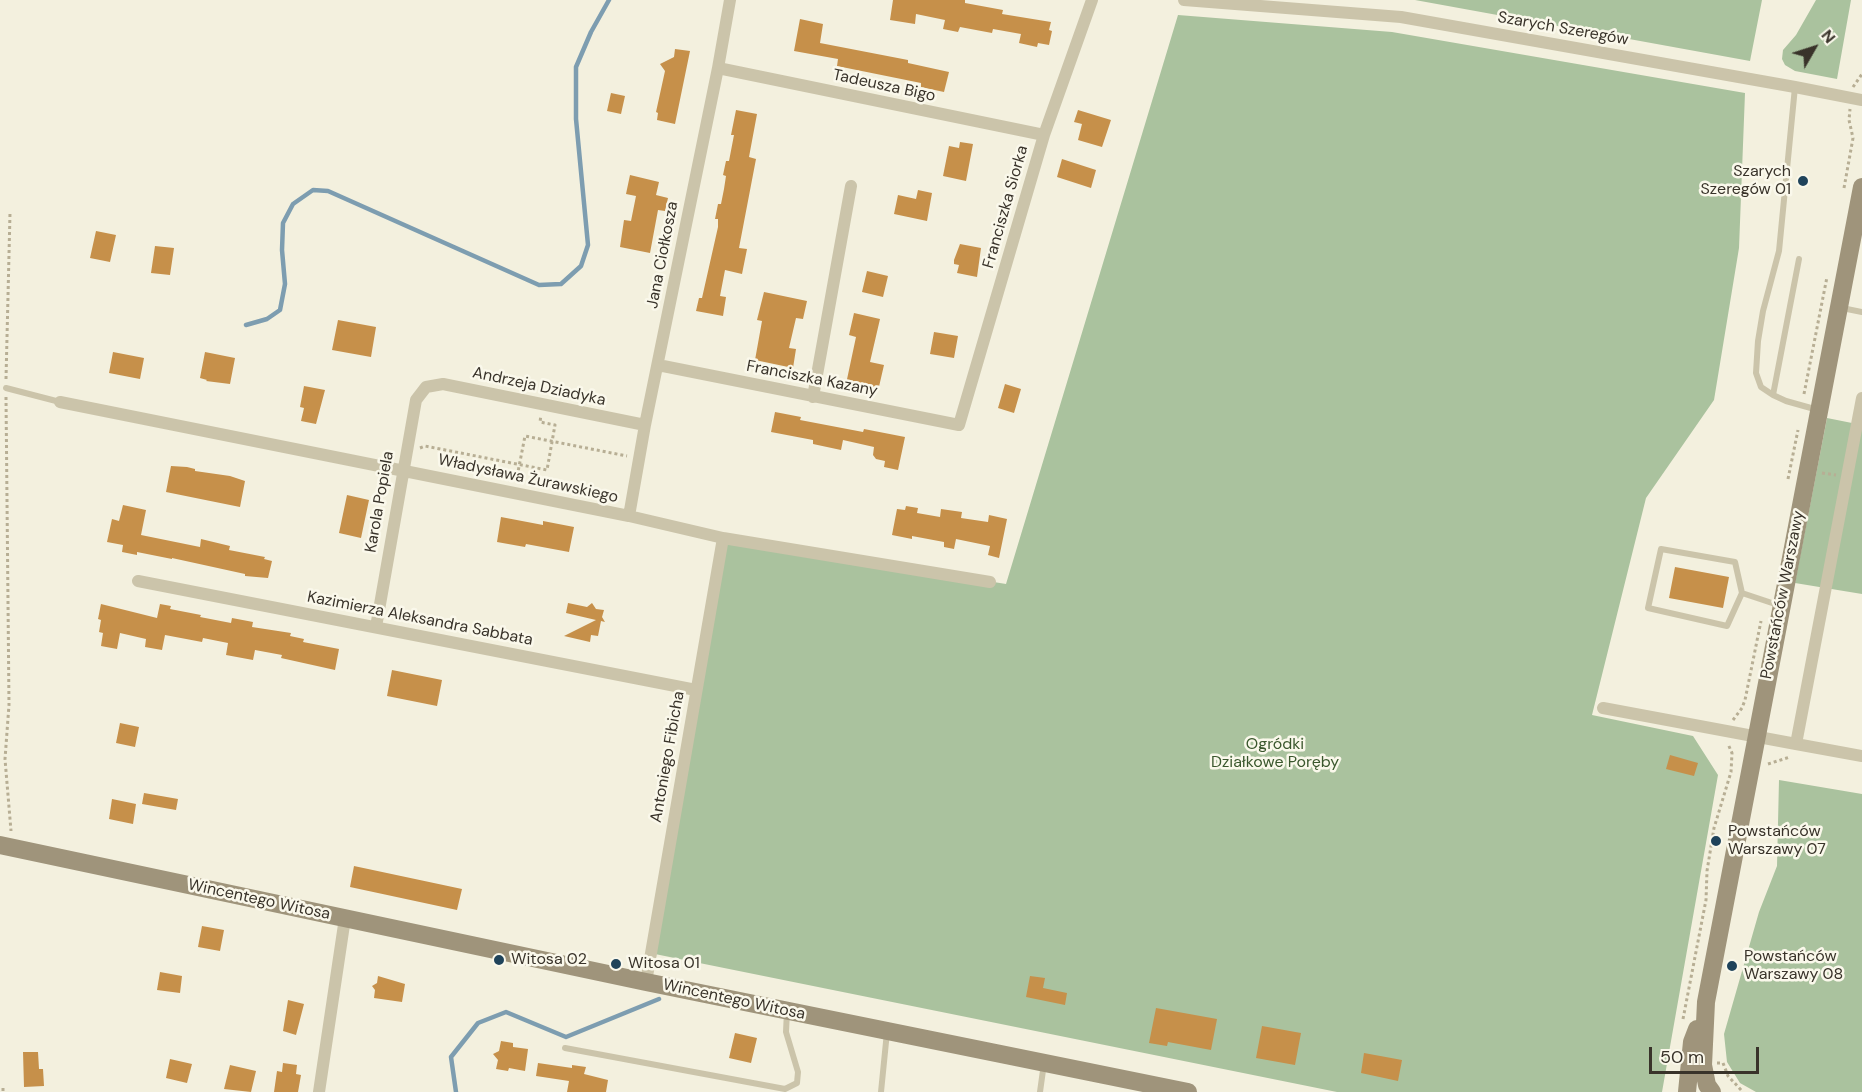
<!DOCTYPE html>
<meta charset="utf-8">
<style>
body{margin:0}
#map{position:relative;width:1862px;height:1092px;overflow:hidden;background:#f3f0de;font-family:"DM Sans",sans-serif}
canvas{display:block}
.north{position:absolute;left:1784px;top:18px;width:60px;height:60px;-webkit-text-stroke:4px #faf8eb;paint-order:stroke;rotate:51deg;font-size:16px;font-weight:700;line-height:24px;text-align:center;color:#39332a}
.north::after{content:'';display:block;margin:auto;width:21px;height:27px;background:#39332a;clip-path:polygon(50% 0,100% 100%,50% 72%,0 100%)}
.scale{position:absolute;left:1649px;top:1047px;width:110px;height:27px;box-sizing:border-box;border:3px solid #39332a;border-top:0;padding-left:8px;font-size:18px;line-height:21px;white-space:nowrap;color:#39332a;-webkit-text-stroke:4px #faf8eb;paint-order:stroke}
</style>
<div id="map">
<canvas width="1862" height="1092"></canvas>
<div class="north">N</div>
<div class="scale">50 m</div>
</div>
<script>
const ctx = document.querySelector('canvas').getContext('2d');
ctx.lineJoin = 'round';
function paint(path, color) { ctx.fillStyle = color; ctx.fill(path, 'evenodd'); }
const toPath = rows => new Path2D(rows.map(r => 'M' + r).join(''));
function trace(path, color, width, dash) { ctx.strokeStyle = color; ctx.lineWidth = width; ctx.lineCap = dash ? 'butt' : 'round'; ctx.setLineDash(dash || []); ctx.stroke(path); }
function label(font, color, halo, rows, align = 'center') {
  ctx.font = font + ' "DM Sans",sans-serif'; ctx.lineWidth = 5; ctx.setLineDash([]); ctx.textBaseline = 'middle'; ctx.strokeStyle = halo; ctx.fillStyle = color; for (const [text, x, y, turn = 0] of rows) {
    ctx.save(); ctx.translate(x, y); ctx.rotate((+turn || 0) * Math.PI / 180); ctx.textAlign = isNaN(turn) ? turn : align; if (halo) ctx.strokeText(text, 0, 0); ctx.fillText(text, 0, 0); ctx.restore();
  }
}
paint(toPath([
 [1415,0,1762,0,1750,61],
 [1816,0,1851,0,1837,79,1795,71,1785,65,1782,59,1783,50,1796,35],
 [1178,15,1392,32,1745,93,1739,248,1714,400,1646,498,1592,715,1693,736,1718,775,1662,1092,1337,1092,650,953,723,538,1006,584],
 [1827,418,1862,425,1862,594,1795,583],
 [1779,780,1862,794,1862,1092,1756,1092,1740,1083,1727,1062,1724,1034,1759,912,1777,866]
]), '#aac29e');
trace(toPath([
 [246,325,267,319,280,310,285,284,282,250,283,223,293,204,313,190,328,191,539,285,561,284,581,266,588,245,576,119,576,67,591,32,609,0],
 [456,1092,451,1057,478,1023,506,1012,566,1037,659,999]
]), '#7d9db0', 4.5);
paint(toPath([
 [893,0,965,0,965,3,1003,10,1002,14,1051,22,1049,30,1052,31,1049,45,1038,43,1037,47,1019,43,1021,34,993,29,992,33,960,27,958,32,943,29,945,20,916,14,915,24,890,20],
 [800,19,823,24,820,43,908,60,908,63,949,72,944,92,921,87,921,83,837,66,838,59,794,51],
 [675,49,690,51,675,124,657,120,658,113,656,112,665,71,660,64,674,57],
 [611,93,625,96,621,114,607,111],
 [736,110,757,114,749,157,756,159,739,248,747,249,742,274,725,270,720,296,726,297,723,316,696,311,699,298,702,298,718,227,718,219,715,219,718,204,721,204,724,189,726,176,723,175,726,161,729,161,734,135,731,135],
 [1078,110,1111,120,1102,147,1078,140,1082,124,1074,122],
 [960,142,973,144,966,181,943,176,949,146,959,148],
 [1062,159,1096,170,1091,188,1057,177],
 [630,175,659,182,656,195,668,198,665,211,658,210,650,253,620,247,624,220,631,221,636,196,626,194],
 [918,190,932,193,927,221,894,214,898,195,916,199],
 [96,231,116,235,110,262,90,258],
 [960,244,981,248,977,277,957,273,959,265,954,264,954,260],
 [155,246,174,248,170,275,151,273],
 [867,271,888,276,883,297,862,292],
 [764,292,807,301,803,319,796,318,789,348,796,349,793,368,755,360,762,321,757,320],
 [854,313,880,319,870,362,884,365,878,391,846,384,856,337,849,335],
 [338,320,376,327,371,357,332,350],
 [934,332,958,336,954,358,930,354],
 [113,352,144,358,140,379,109,373],
 [205,352,235,358,230,384,206,381,207,380,200,378],
 [1005,384,1021,389,1014,413,998,408],
 [304,386,325,390,316,424,301,421,304,408,300,407],
 [775,412,801,417,800,420,863,432,864,429,905,437,898,470,884,467,885,461,876,459,873,455,874,447,843,440,841,450,813,444,813,440,771,432],
 [171,466,187,467,195,469,195,471,230,476,245,481,240,507,166,492],
 [347,495,369,500,361,538,339,533],
 [123,505,146,510,141,535,200,547,201,539,230,546,229,550,265,557,264,559,272,561,268,578,245,576,245,574,172,558,172,559,137,552,137,555,122,552,123,545,107,542,112,519,119,521],
 [906,506,918,508,917,513,940,517,941,509,962,512,961,518,988,522,989,515,1007,519,999,558,988,555,990,546,956,539,954,549,944,547,944,542,912,536,912,539,892,535,897,509,905,510],
 [501,517,543,525,543,521,574,527,569,552,526,544,525,547,497,542],
 [1675,567,1729,577,1723,608,1669,598],
 [568,603,587,607,592,603,596,609,604,610,602,617,605,622,601,621,598,636,591,635,590,642,564,636,596,620,566,613],
 [101,604,157,618,160,604,171,606,170,609,201,615,200,617,231,623,232,618,253,622,252,627,291,633,290,636,304,639,303,642,339,649,335,670,281,658,282,655,255,650,253,660,226,655,228,643,203,638,202,642,165,635,162,650,145,647,146,639,120,633,117,649,101,646,103,633,99,632,101,620,98,619],
 [392,670,442,680,437,706,387,696],
 [120,723,139,727,135,747,116,743],
 [1670,755,1698,763,1694,776,1666,769],
 [144,793,178,799,176,810,142,804],
 [112,799,136,804,133,824,109,819],
 [354,866,462,889,457,910,350,887],
 [202,926,224,930,220,951,198,947],
 [160,972,182,976,180,993,157,990],
 [378,976,405,984,402,1002,374,998,375,990,372,986,377,983],
 [1030,976,1045,978,1043,988,1067,993,1065,1005,1026,997],
 [288,1000,304,1004,296,1035,283,1031],
 [1156,1008,1217,1019,1211,1050,1168,1042,1167,1046,1149,1043],
 [1262,1026,1301,1033,1295,1065,1256,1058],
 [735,1033,757,1038,751,1063,729,1058],
 [501,1041,513,1043,513,1047,528,1049,525,1071,509,1068,508,1071,496,1069,498,1060,493,1054,499,1051],
 [23,1052,38,1052,39,1069,43,1069,44,1086,24,1087],
 [1364,1053,1402,1060,1398,1081,1361,1073],
 [170,1059,192,1064,187,1083,166,1078],
 [283,1063,297,1065,296,1074,301,1075,298,1092,274,1092,277,1071,282,1072],
 [538,1063,572,1068,572,1065,586,1067,584,1074,608,1080,606,1092,567,1092,569,1081,536,1076],
 [230,1065,256,1071,251,1092,224,1089]
]), '#c6904a');
trace(toPath([
 [1853,87,1862,74],
 [1844,188,1853,138,1849,120,1850,109],
 [6,379,10,213],
 [1804,394,1827,277],
 [6,397,9,705,5,759,11,831],
 [420,448,425,446,547,470,555,425,540,422,541,415],
 [1822,473,1836,475],
 [1788,479,1798,430],
 [516,482,525,436,627,456],
 [1733,720,1742,708,1745,700,1761,621],
 [1768,764,1790,757],
 [1683,1019,1706,900,1707,871,1714,828,1731,772,1732,753,1728,744],
 [1717,1063,1723,1063,1728,1076,1743,1092],
 [3,1088,3,1092]
]), '#b7ae94', 3, [3, 3]);
trace(toPath([
 [1795,87,1779,251,1763,311,1758,341,1756,373,1761,387,1773,395,1786,401,1818,410],
 [1842,308,1862,312],
 [6,388,60,402],
 [1773,395,1799,259],
 [1742,593,1727,626,1648,608,1661,549,1735,562,1742,593,1781,606],
 [565,1048,785,1089,797,1083,798,1072,786,1032,787,1011],
 [881,1092,887,1032],
 [1040,1092,1044,1063]
]), '#cbc4aa', 6);
trace(toPath([
 [1184,0,1401,17,1795,87,1862,100],
 [718,68,1044,135],
 [658,365,959,425,1044,135,1092,0],
 [813,397,851,186],
 [60,402,629,516,723,538,990,582],
 [629,516,645,425,718,68,730,0],
 [138,581,696,690],
 [376,627,416,400,426,387,443,384,645,425],
 [1603,708,1796,744,1862,398],
 [1796,744,1862,756],
 [646,982,723,538],
 [319,1092,345,918]
]), '#cbc4aa', 12);
trace(toPath([
 [0,845,646,982,1188,1092],
 [1687,1092,1692,1042,1697,1029],
 [1712,1092,1707,1085,1703,1065,1706,1002,1862,187]
]), '#9f947b', 18);
for (const [x, y, r, color] of [
 [1803,181,6,"#1f435a"],
 [1716,841,6,"#1f435a"],
 [499,960,6,"#1f435a"],
 [616,964,6,"#1f435a"],
 [1732,966,6,"#1f435a"]
]) { const dot = new Path2D(); dot.arc(x, y, r, 0, 2 * Math.PI); ctx.fillStyle = color; ctx.fill(dot); trace(dot, '#faf8eb', 2); }
label('16px', '#39332a', '#faf8eb', [
 ["Szarych Szeregów",1563,29,10],
 ["Tadeusza Bigo",884,86,12],
 ["Franciszka Siorka",1006,207,-74],
 ["Jana Ciołkosza",663,255,-79],
 ["Franciszka Kazany",812,379,11],
 ["Andrzeja Dziadyka",539,387,12],
 ["Władysława Żurawskiego",528,479,12],
 ["Karola Popiela",380,502,-80],
 ["Powstańców Warszawy",1783,595,-79],
 ["Kazimierza Aleksandra Sabbata",420,619,11],
 ["Antoniego Fibicha",668,757,-80],
 ["Wincentego Witosa",259,900,12],
 ["Wincentego Witosa",734,1000,12]
]);
label('16px', '#39332a', '#faf8eb', [
 ["Szarych",1791,172,"right"],
 ["Szeregów 01",1791,190,"right"],
 ["Powstańców",1728,832],
 ["Warszawy 07",1728,850],
 ["Powstańców",1744,957],
 ["Warszawy 08",1744,975],
 ["Witosa 02",511,960],
 ["Witosa 01",628,964]
], 'left');
label('16px', '#3a572d', '#faf8eb', [
 ["Ogródki",1275,745],
 ["Działkowe Poręby",1275,763]
]);
</script>
